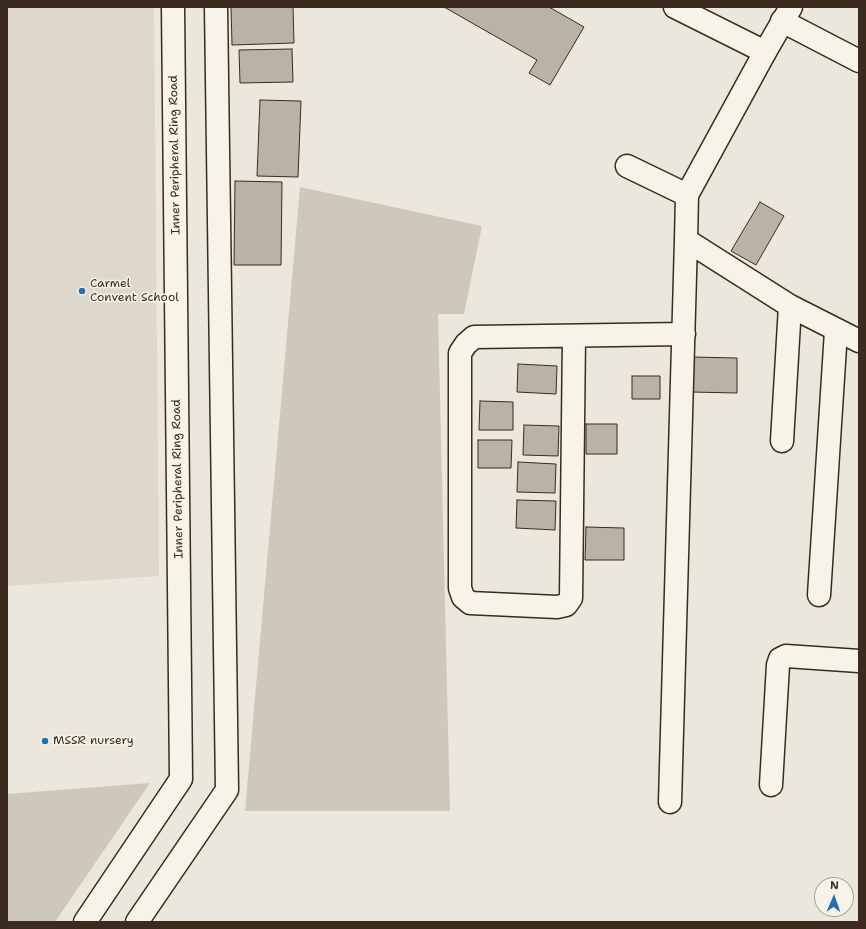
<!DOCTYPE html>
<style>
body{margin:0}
#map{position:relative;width:866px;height:929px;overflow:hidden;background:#ece7dc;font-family:"Shantell Sans",sans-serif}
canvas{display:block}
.frame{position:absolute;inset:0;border:8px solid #3b2a1e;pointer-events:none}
.north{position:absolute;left:814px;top:877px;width:40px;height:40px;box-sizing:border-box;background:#f7f3e8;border:1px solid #aca397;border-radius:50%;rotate:2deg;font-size:11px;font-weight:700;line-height:16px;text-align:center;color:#3b2a1e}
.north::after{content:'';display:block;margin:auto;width:14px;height:18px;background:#1f6fb2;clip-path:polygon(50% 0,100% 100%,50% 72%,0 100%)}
</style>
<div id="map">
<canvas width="866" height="929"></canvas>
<div class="frame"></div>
<div class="north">N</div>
</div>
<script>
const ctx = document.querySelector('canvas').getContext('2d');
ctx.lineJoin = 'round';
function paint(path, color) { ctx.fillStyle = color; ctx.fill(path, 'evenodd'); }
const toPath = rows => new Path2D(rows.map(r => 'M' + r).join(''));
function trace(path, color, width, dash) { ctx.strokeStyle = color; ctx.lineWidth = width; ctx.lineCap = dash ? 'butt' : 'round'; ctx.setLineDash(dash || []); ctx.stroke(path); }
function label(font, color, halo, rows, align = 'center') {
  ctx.font = font + ' "Shantell Sans",sans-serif'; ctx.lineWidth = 3; ctx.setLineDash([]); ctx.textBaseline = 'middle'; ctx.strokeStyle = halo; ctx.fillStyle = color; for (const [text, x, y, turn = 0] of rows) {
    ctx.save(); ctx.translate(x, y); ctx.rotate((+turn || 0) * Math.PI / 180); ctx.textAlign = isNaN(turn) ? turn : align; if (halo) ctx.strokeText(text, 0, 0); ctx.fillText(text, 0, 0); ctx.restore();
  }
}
paint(toPath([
 [7,7,154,7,159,576,7,586]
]), '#ddd7cc');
paint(toPath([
 [300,187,482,226,464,314,438,314,450,811,245,811],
 [150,783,55,922,7,922,7,794]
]), '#cec8bc');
const building = toPath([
 [231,7,293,7,294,43,232,45,231,7],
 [444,7,549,7,584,27,550,85,529,73,537,60,444,7],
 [292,49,293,82,240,83,239,50,292,49],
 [260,100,301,101,298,177,257,176,260,100],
 [235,181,282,182,281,265,234,265,235,181],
 [760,202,784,216,756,265,731,251,760,202],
 [692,357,737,358,737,393,691,392,692,357],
 [518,364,557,366,556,394,517,392,518,364],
 [632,376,660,376,660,399,632,399,632,376],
 [480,401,513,402,513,430,479,430,480,401],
 [586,424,617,424,617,454,586,454,586,424],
 [524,425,559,426,558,456,523,455,524,425],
 [478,440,512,440,511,468,478,468,478,440],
 [518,462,556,464,555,493,517,492,518,462],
 [517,500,556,501,555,530,516,528,517,500],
 [586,527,624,528,624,560,585,560,586,527]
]);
paint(building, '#bab2a7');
trace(building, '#3b2a1e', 1);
const minor = toPath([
 [782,21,859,61],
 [765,52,687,195,686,240,790,306,859,341],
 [627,166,687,195],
 [574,336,571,598,566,605,557,607,470,603,463,597,460,588,460,353,466,344,474,337,684,334],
 [782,441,790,306],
 [819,595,836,331],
 [771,785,778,665,780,659,786,656,859,661],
 [670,802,686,240]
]);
const major = toPath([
 [675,7,765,52,791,7],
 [85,922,181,779,173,7],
 [137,922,227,790,216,7]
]);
trace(minor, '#3b2a1e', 25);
trace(major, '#3b2a1e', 25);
trace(minor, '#f7f3e8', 22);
trace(major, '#f7f3e8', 22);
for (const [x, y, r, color] of [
 [82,291,4,"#1f6fb2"],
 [45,741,4,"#1f6fb2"]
]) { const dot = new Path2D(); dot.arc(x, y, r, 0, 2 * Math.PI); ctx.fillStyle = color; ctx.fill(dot); trace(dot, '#f7f3e8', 1.5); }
label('12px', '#3b2a1e', '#f7f3e8', [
 ["Inner Peripheral Ring Road",175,155,-91],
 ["Inner Peripheral Ring Road",178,479,-91]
]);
label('12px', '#3b2a1e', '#f7f3e8', [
 ["Carmel",90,284],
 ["Convent School",90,298],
 ["MSSR nursery",53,741]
], 'left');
</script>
